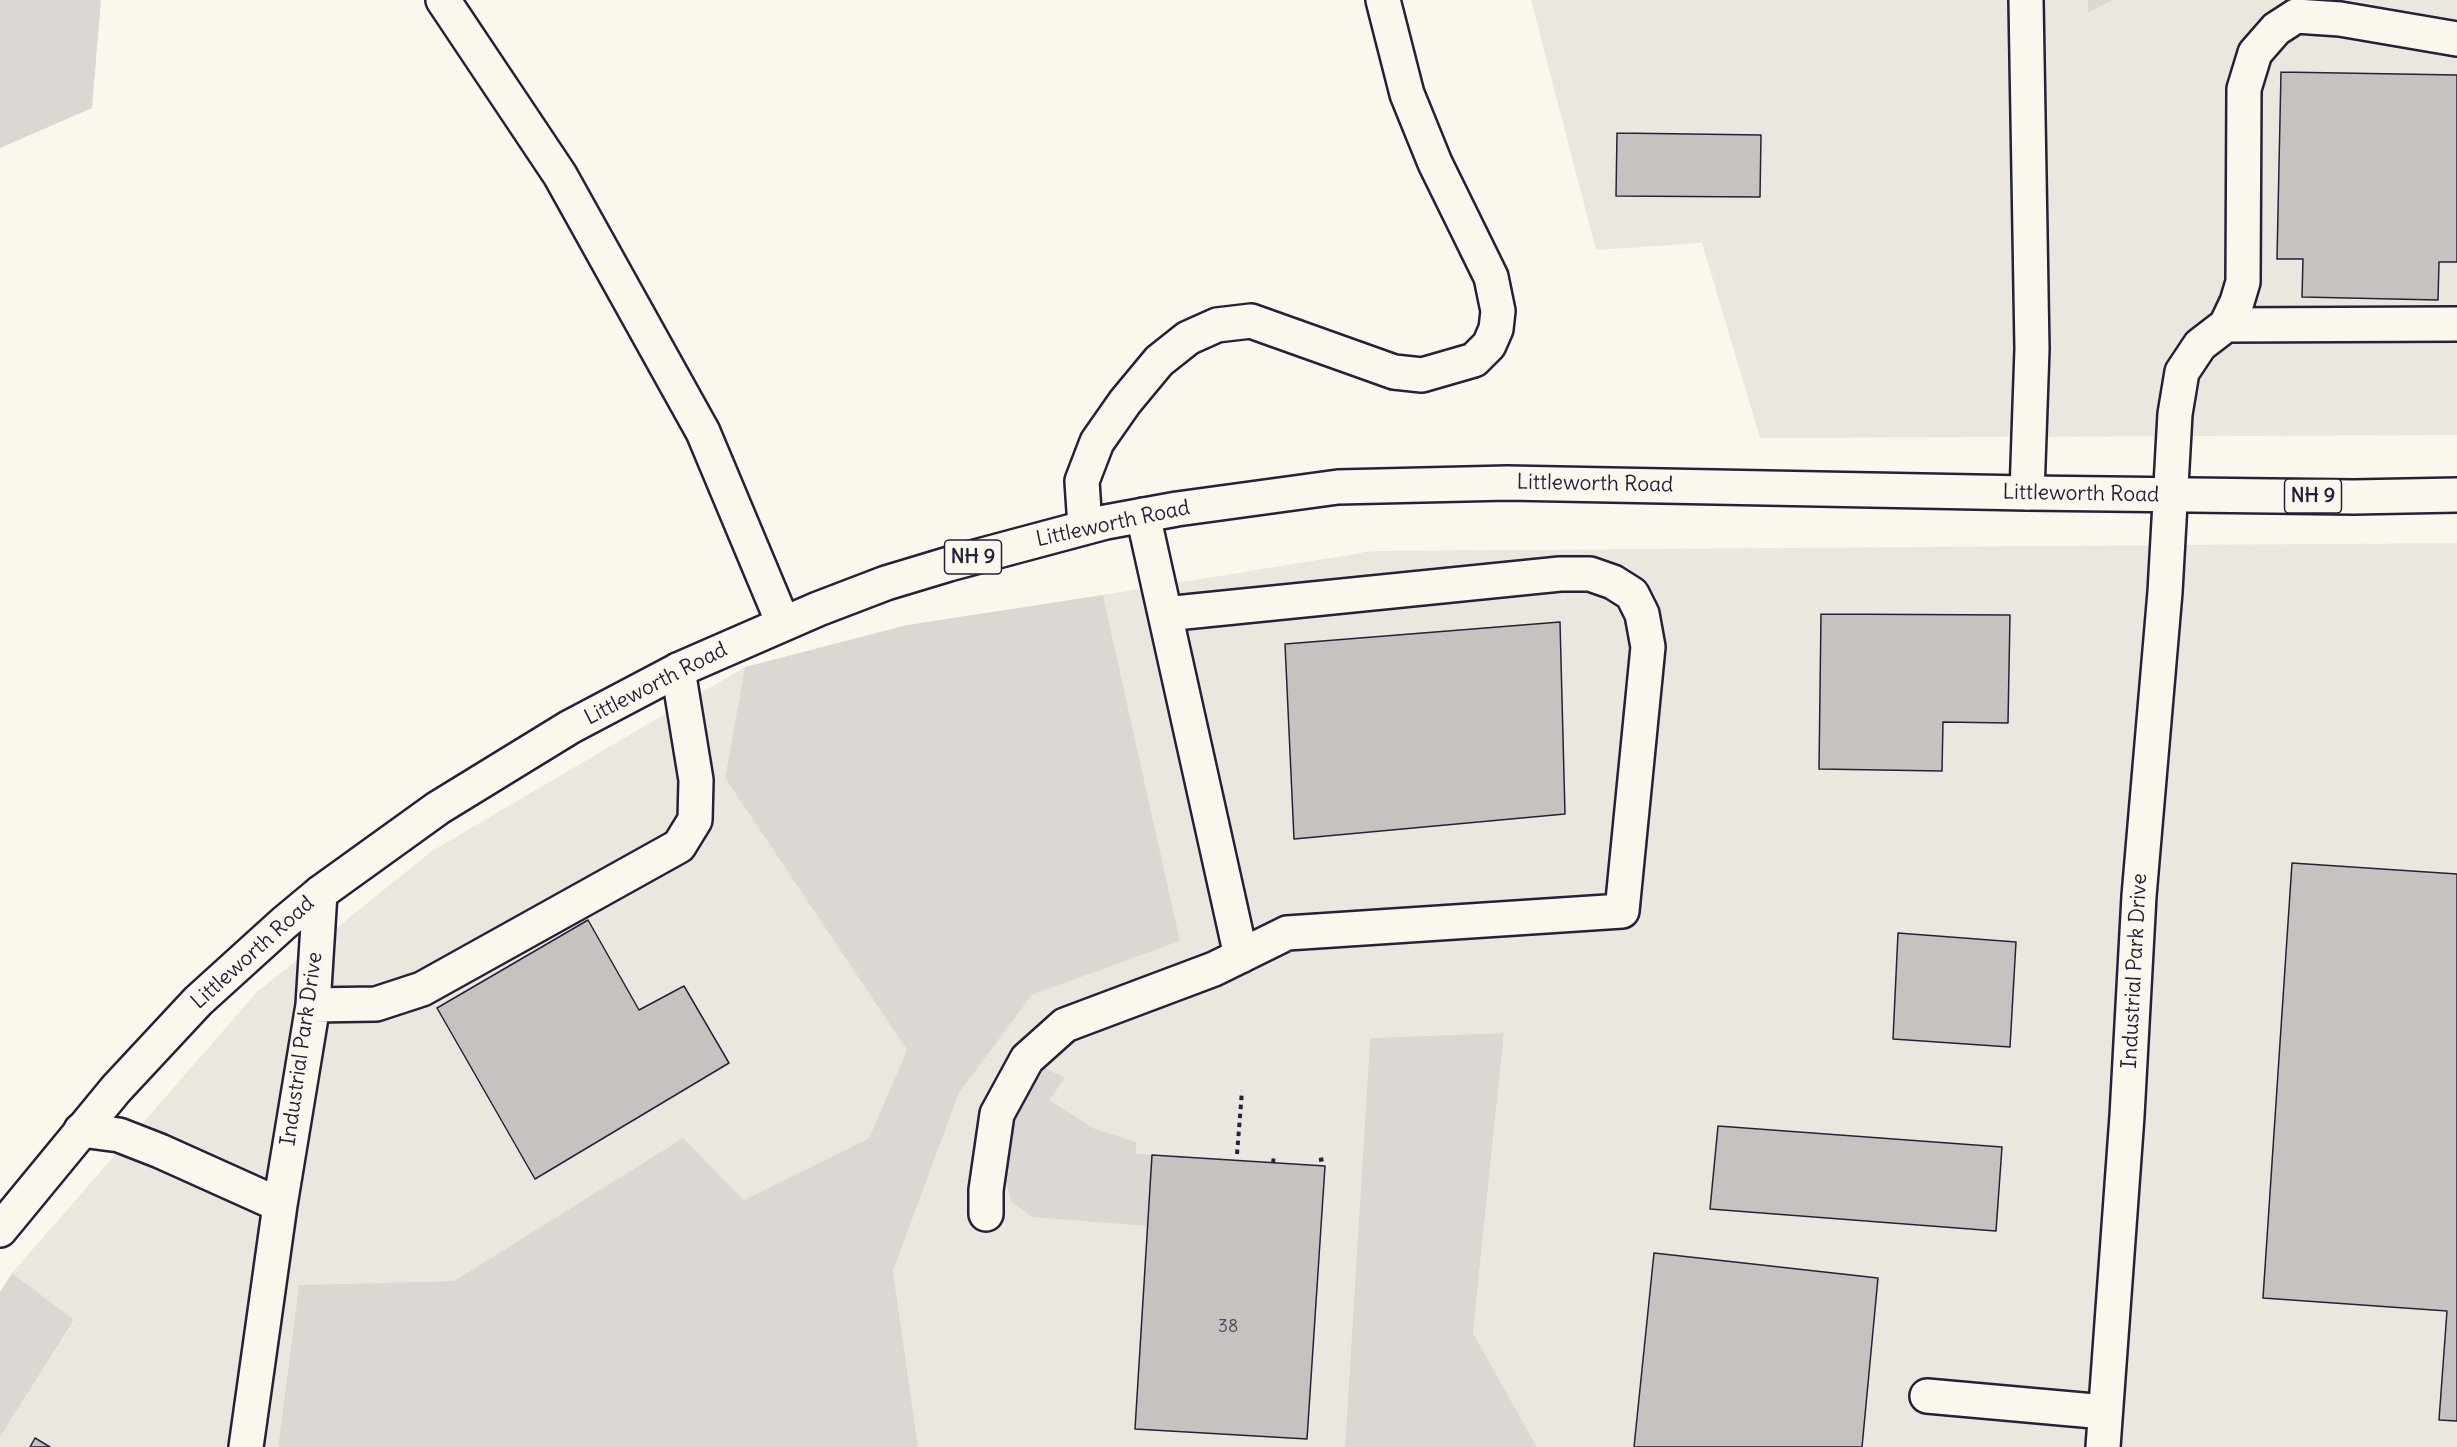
<!DOCTYPE html>
<style>
body{margin:0}
canvas{display:block;background:#fbf7ec}
</style>
<canvas width="2457" height="1447"></canvas>
<script>
const ctx = document.querySelector('canvas').getContext('2d');
ctx.lineJoin = 'round';
function paint(path, color) { ctx.fillStyle = color; ctx.fill(path, 'evenodd'); }
const toPath = rows => new Path2D(rows.map(r => 'M' + r).join(''));
function trace(path, color, width, dash) { ctx.strokeStyle = color; ctx.lineWidth = width; ctx.lineCap = dash ? 'butt' : 'round'; ctx.setLineDash(dash || []); ctx.stroke(path); }
function label(font, color, halo, rows, align = 'center') {
  ctx.font = font + ' Delius,sans-serif'; ctx.lineWidth = 4.5; ctx.setLineDash([]); ctx.textBaseline = 'middle'; ctx.strokeStyle = halo; ctx.fillStyle = color; for (const [text, x, y, turn = 0] of rows) {
    ctx.save(); ctx.translate(x, y); ctx.rotate((+turn || 0) * Math.PI / 180); ctx.textAlign = isNaN(turn) ? turn : align; if (halo) ctx.strokeText(text, 0, 0); ctx.fillText(text, 0, 0); ctx.restore();
  }
}
paint(toPath([
 [1531,0,2088,0,2089,13,2113,0,2457,0,2457,435,1760,438,1702,243,1596,250],
 [2457,543,2457,1447,1537,1447,1473,1333,1504,1033,1370,1038,1345,1447,918,1447,893,1271,959,1093,1032,995,1180,941,1103,595,1373,551],
 [745,667,725,778,907,1050,869,1138,744,1200,683,1138,454,1281,299,1285,278,1447,0,1447,0,1437,74,1321,12,1273,257,992,432,851]
]), '#ebe7df');
paint(toPath([
 [0,0,101,0,92,108,0,148],
 [2088,0,2113,0,2088,13],
 [1103,595,1180,941,1032,995,959,1093,893,1271,918,1447,278,1447,299,1285,454,1281,683,1138,744,1200,869,1138,907,1050,725,778,745,667,907,625],
 [1504,1033,1473,1333,1537,1447,1345,1447,1370,1038],
 [1043,1067,1065,1078,1049,1100,1095,1129,1136,1142,1136,1154,1152,1155,1148,1226,1032,1217,1011,1201,1004,1175,1010,1126,1020,1098],
 [12,1273,74,1320,0,1437,0,1292]
]), '#dbd8d3');
const building = toPath([
 [2281,72,2457,75,2457,262,2439,262,2438,300,2302,297,2303,259,2277,259,2281,72],
 [1617,133,1761,135,1760,197,1616,196,1617,133],
 [1821,614,2010,615,2008,723,1943,722,1942,771,1819,769,1821,614],
 [1560,622,1565,814,1294,839,1285,644,1560,622],
 [2292,863,2457,874,2457,1421,2439,1420,2447,1311,2263,1298,2292,863],
 [588,920,639,1010,684,986,729,1063,535,1179,437,1008,588,920],
 [1898,933,2016,942,2010,1047,1893,1039,1898,933],
 [1718,1126,2002,1147,1996,1231,1710,1209,1718,1126],
 [1152,1155,1325,1166,1307,1439,1135,1429,1152,1155],
 [1654,1253,1878,1278,1862,1447,1634,1447,1654,1253],
 [35,1438,50,1447,30,1447,35,1438]
]);
paint(building, '#c6c2c0');
trace(building, '#22223b', 1.5);
const minor = toPath([
 [443,0,560,175,703,432,783,623],
 [2026,0,2032,349,2027,493],
 [2226,325,2457,324],
 [1143,515,1241,956],
 [1085,527,1082,481,1097,442,1125,402,1159,361,1188,338,1217,325,1251,321,1394,372,1422,375,1474,360,1489,345,1496,329,1498,311,1491,277,1435,163,1407,94,1383,0],
 [313,1005,376,1004,422,989,679,846,695,820,696,780,678,670],
 [81,1130,119,1135,160,1151,280,1205],
 [986,1214,986,1190,997,1114,1027,1059,1065,1025,1214,969,1287,933,1622,911,1648,647,1642,614,1632,594,1613,582,1590,574,1560,574,1165,614],
 [1927,1396,2105,1412],
 [246,1447,280,1205,313,1005,320,893],
 [2103,1447,2127,1116,2139,896,2165,592,2175,414,2182,372,2200,345,2226,325,2237,302,2243,282,2244,89,2255,53,2276,29,2296,16,2340,19,2457,39]
]);
const major = toPath([
 [0,1230,116,1089,198,1001,284,923,320,893,438,808,570,727,678,670,818,609,886,583,949,564,1106,522,1177,509,1338,487,1507,483,2027,493,2354,497,2457,495]
]);
trace(minor, '#22223b', 38);
trace(major, '#22223b', 38);
trace(toPath([
 [1237,1154,1242,1091],
 [1319,1160,1325,1159],
 [1273,1163,1274,1156]
]), '#22223b', 4, [4.5, 4.5]);
trace(minor, '#fbf7ec', 33);
trace(major, '#fbf7ec', 33);
label('18px', '#4b4a5c', null, [
 ["38",1228,1327]
]);
for (const [x, y, w] of [
 [2313,496,57],
 [973,557,57]
]) { const box = new Path2D(); box.roundRect(x - w / 2, y - 17, w, 34, 4.5); ctx.fillStyle = '#fbf7ec'; ctx.fill(box); trace(box, '#22223b', 1.5); }
label('bold 20px', '#22223b', null, [
 ["NH 9",2313,496],
 ["NH 9",973,557]
]);
label('21px', '#22223b', '#fbf7ec', [
 ["Littleworth Road",1595,484,1],
 ["Littleworth Road",2081,494,1],
 ["Littleworth Road",1113,524,-12],
 ["Littleworth Road",656,684,-27],
 ["Littleworth Road",253,953,-42],
 ["Industrial Park Drive",2135,971,-87],
 ["Industrial Park Drive",302,1049,-82]
]);
</script>
